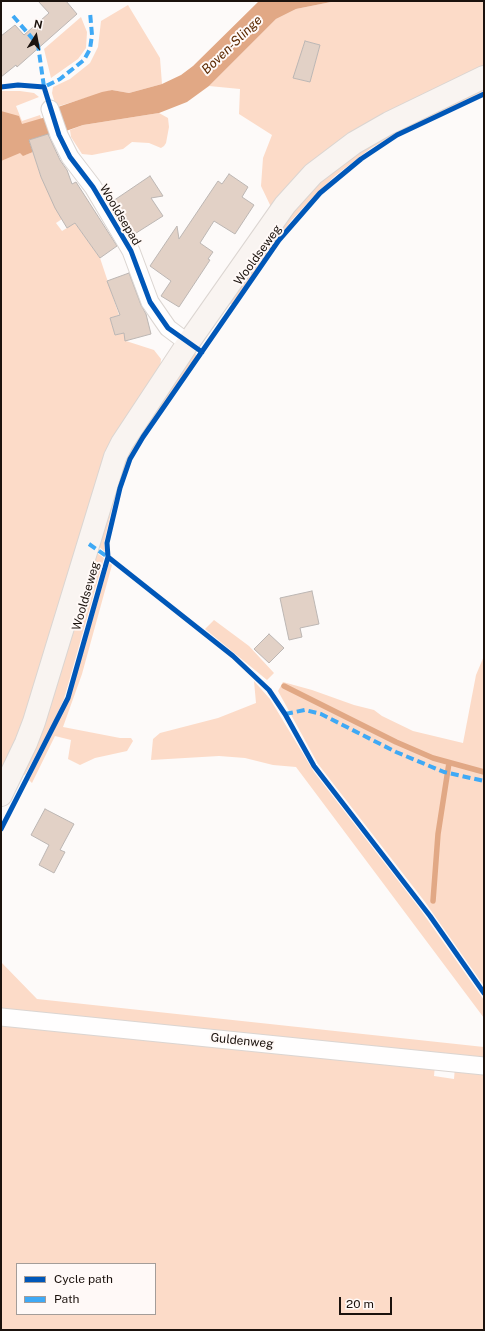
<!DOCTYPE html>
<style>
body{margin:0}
#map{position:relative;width:485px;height:1331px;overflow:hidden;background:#fdfaf9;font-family:"Public Sans",sans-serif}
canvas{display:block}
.frame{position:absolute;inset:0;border:2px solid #1b120d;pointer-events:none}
.legend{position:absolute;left:16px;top:1263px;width:140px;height:52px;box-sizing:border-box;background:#fff9f7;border:1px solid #a49d99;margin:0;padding:5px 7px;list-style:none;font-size:12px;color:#1b120d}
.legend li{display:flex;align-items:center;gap:8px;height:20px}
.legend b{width:20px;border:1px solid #a49d99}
.north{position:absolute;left:16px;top:16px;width:40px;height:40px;-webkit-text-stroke:3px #fff9f7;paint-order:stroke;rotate:11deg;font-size:11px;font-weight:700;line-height:16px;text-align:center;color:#1b120d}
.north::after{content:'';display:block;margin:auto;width:14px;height:18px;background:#1b120d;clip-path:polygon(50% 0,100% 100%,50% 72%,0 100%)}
.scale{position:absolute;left:339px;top:1297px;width:53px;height:18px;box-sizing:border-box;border:2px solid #1b120d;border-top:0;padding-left:5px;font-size:12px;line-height:14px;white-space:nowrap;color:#1b120d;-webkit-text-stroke:3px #fff9f7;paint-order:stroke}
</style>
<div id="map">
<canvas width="485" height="1331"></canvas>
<div class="frame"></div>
<ul class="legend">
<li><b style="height:5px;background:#0057b8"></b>Cycle path</li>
<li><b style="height:5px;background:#3fa9f5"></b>Path</li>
</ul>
<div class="north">N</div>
<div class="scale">20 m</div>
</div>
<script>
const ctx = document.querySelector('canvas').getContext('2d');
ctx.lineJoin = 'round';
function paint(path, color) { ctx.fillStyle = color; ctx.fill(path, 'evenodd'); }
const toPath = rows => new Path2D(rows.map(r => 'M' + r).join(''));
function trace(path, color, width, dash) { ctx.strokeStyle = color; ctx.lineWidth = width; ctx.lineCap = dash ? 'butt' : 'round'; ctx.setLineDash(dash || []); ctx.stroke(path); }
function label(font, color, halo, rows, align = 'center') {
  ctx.font = font + ' "Public Sans",sans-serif'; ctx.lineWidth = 4; ctx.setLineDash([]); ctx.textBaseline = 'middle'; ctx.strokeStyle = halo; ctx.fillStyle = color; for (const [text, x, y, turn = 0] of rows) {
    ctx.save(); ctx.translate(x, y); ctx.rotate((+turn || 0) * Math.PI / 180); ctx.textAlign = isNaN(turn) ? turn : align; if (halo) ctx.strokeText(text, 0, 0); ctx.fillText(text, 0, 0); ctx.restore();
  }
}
paint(toPath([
 [336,1,484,1,484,70,272,209,261,186,263,158,272,135,239,114,240,89,209,86,276,19,296,9],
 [305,41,320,45,310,82,294,78],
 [128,5,160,58,162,84,129,93,112,90,56,107,52,93,53,87,70,79,90,63,98,47,101,21],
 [81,17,87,32,86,48,78,59,51,78,44,49],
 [484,85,484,91,392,136,370,149,335,176,313,197,291,221,232,304,228,304,284,220,307,192,358,151],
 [1,91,20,91,34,93,39,97,16,106,22,121,40,115,45,130,28,133,25,155,33,152,41,177,57,208,56,209,62,219,56,223,62,231,75,223,100,258,119,315,110,318,115,335,124,333,126,341,154,350,161,359,160,369,113,443,39,666,40,679,1,777],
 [159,113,168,118,169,127,166,143,164,146,161,148,149,143,132,142,123,149,92,155,82,154,71,137,70,130,83,125],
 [194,352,197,356,140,438,128,458,114,500,104,543,105,552,96,544,125,453],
 [94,551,104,558,64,699,50,729,25,775,21,774],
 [109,563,112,565,82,674,63,727,120,738,131,738,133,741,127,751,95,758,80,765,68,759,71,740,55,736,32,783,29,780,69,700],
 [214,620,249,646,274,673,267,680,205,629],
 [484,656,484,986,425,902,318,764,278,691,283,682,312,690,354,705,374,710,382,716,413,731,463,743,476,675],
 [254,681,270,699,314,772,420,909,484,1000,484,1018,296,767,273,765,245,758,219,756,151,760,153,739,160,733,218,718,256,703],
 [1,962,37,999,484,1047,484,1060,1,1011],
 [1,1022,435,1065,434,1076,454,1079,455,1067,484,1070,484,1330,1,1330],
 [17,1264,155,1264,155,1314,17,1314]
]), '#fcdbc8');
paint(toPath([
 [259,1,336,1,296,9,276,19,209,86,187,102,159,113,83,125,63,132,55,108,102,92,112,90,129,93,162,84,181,75,193,66],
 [1,111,19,116,22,124,46,117,51,134,29,140,33,152,23,156,20,153,1,161]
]), '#e1a885');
trace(toPath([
 [284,686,396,742,433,758,484,772],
 [433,901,438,834,449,763]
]), '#e1a885', 5.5);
const building = toPath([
 [38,1,66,1,77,14,17,67,16,65,1,77,1,36,15,25,24,35,49,13,38,1],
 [305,41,320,45,310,82,293,78,305,41],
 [48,134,60,160,67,170,72,184,76,182,117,246,100,258,75,223,67,228,55,208,41,177,29,140,48,134],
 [229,174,248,187,242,197,254,205,235,234,214,221,200,243,213,252,208,259,210,260,179,307,161,296,171,281,150,266,177,226,179,239,218,181,222,184,229,174],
 [150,176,163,196,151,198,163,216,133,235,113,201,150,176],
 [129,273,141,305,146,314,151,334,125,341,124,333,115,335,110,318,120,315,107,281,129,273],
 [312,591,319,624,300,628,302,637,289,640,280,598,312,591],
 [269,634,284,648,269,663,254,649,269,634],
 [45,809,74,824,60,850,65,852,54,873,39,865,49,845,31,835,45,809]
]);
paint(building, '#e2d1c6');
trace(building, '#bcb6b3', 1);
const street = toPath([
 [50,109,59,135,70,157,93,187,131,251,150,302,168,328,188,343],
 [1,1017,484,1066]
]);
const secondary = toPath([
 [1,795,26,743,34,722,115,457,122,443,188,343,285,205,313,174,354,143,389,123,484,77]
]);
trace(street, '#dbd5d1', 19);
trace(secondary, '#dbd5d1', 24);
trace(street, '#fffefe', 17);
trace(secondary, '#f9f4f1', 22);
trace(toPath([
 [13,16,38,45,44,87,60,79,84,60,90,49,92,35,90,12],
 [89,544,109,558],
 [285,714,305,710,321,714,396,752,444,772,484,781]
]), '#3fa9f5', 4, [8, 4]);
trace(toPath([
 [1,87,18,85,44,87,59,135,70,157,93,187,131,251,150,302,168,328,202,352],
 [108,557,233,656,269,690,285,714,314,766,430,916,484,993],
 [1,829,68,698,108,557,107,543,120,488,130,459,143,437,279,240,320,193,361,159,397,135,484,94]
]), '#0057b8', 5);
label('12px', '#1b120d', '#fff9f7', [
 ["Wooldsepad",120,215,59],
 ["Wooldseweg",258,255,-54],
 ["Wooldseweg",86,596,-74],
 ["Guldenweg",242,1041,6]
]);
label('italic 13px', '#5c2901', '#fff9f7', [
 ["Boven-Slinge",232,45,-44]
]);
</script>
